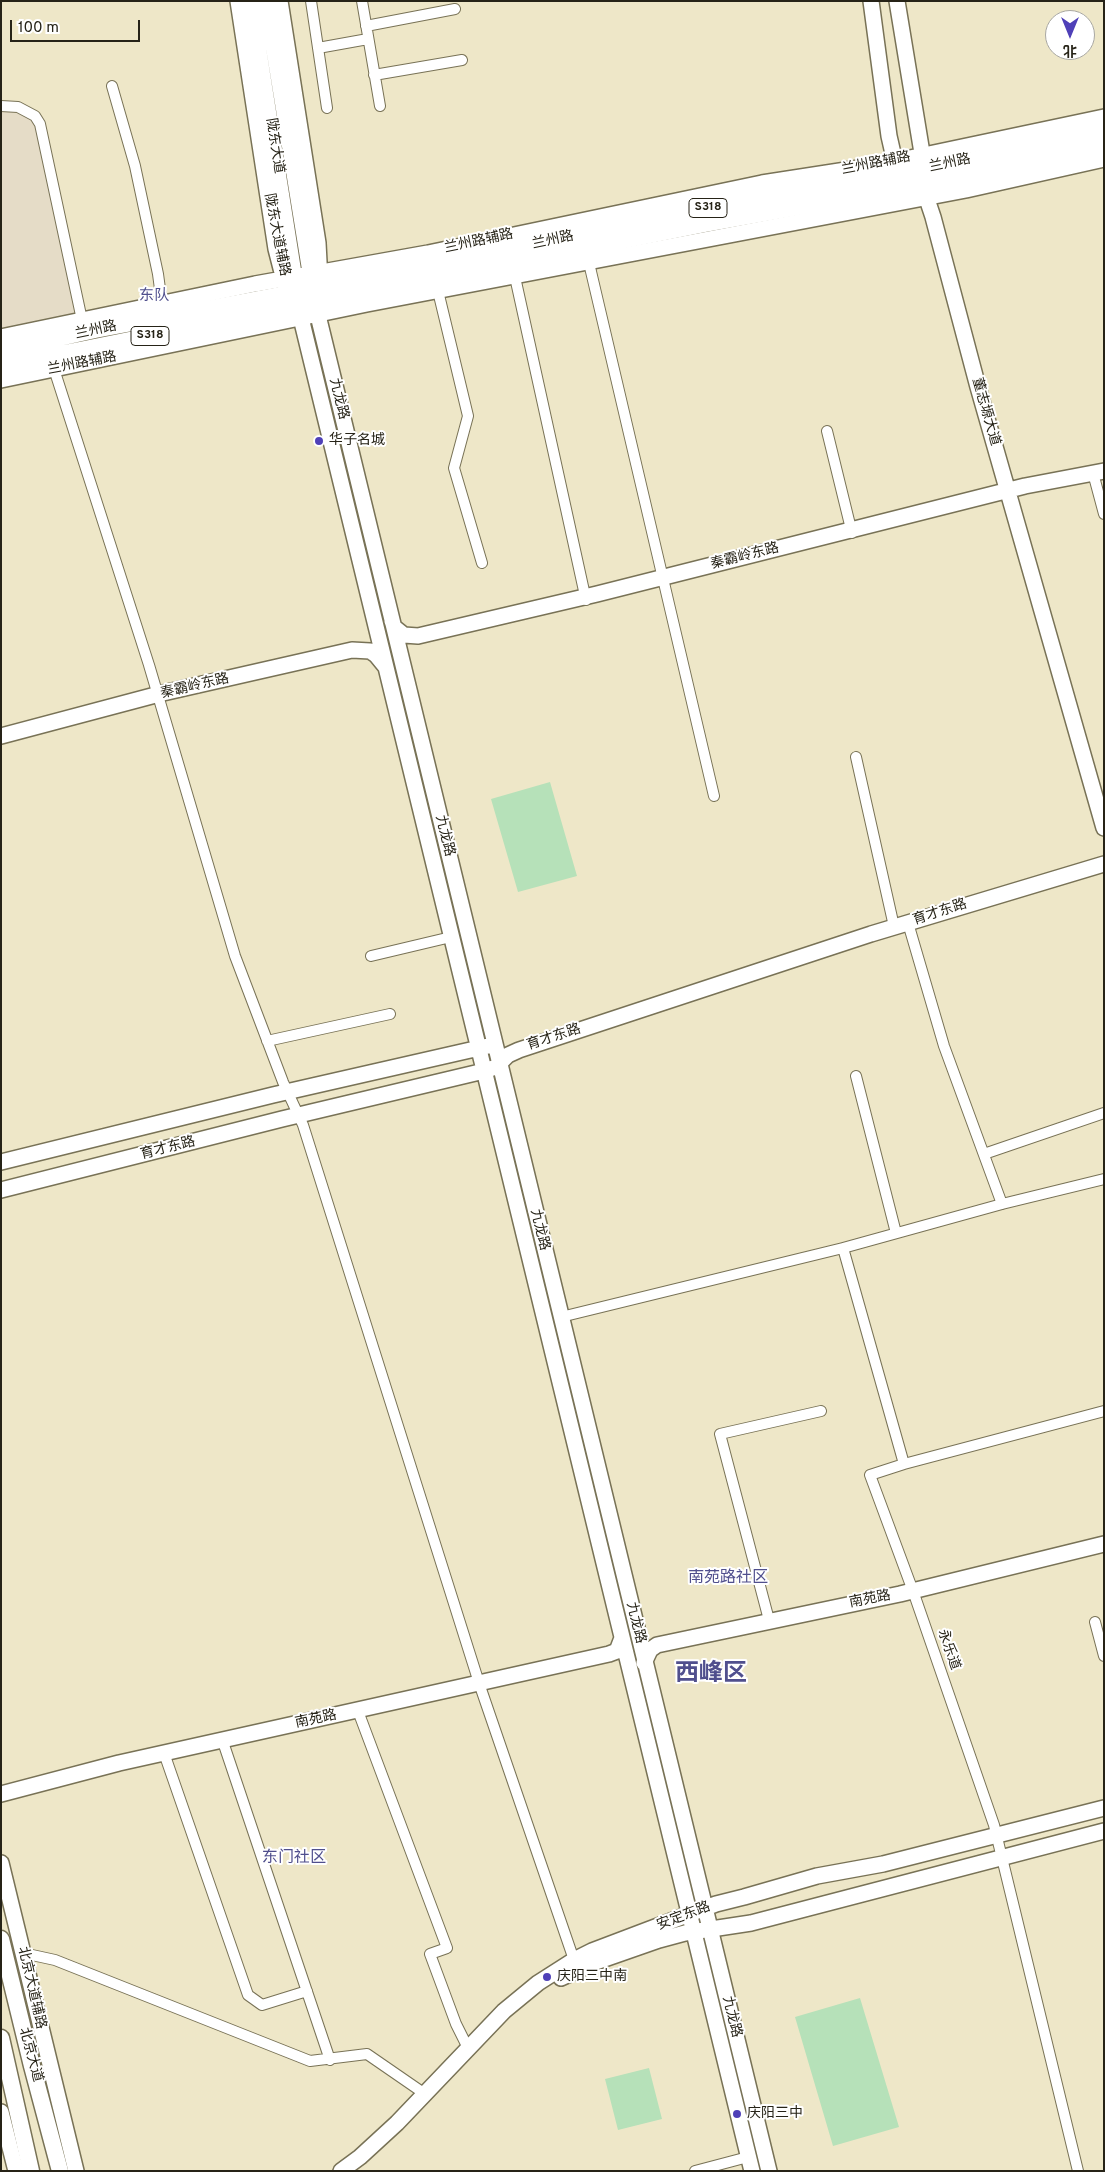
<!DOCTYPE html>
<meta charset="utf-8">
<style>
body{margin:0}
#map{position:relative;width:1105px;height:2172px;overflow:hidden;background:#eee7c8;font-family:Overpass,"Noto Sans SC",sans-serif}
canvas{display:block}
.frame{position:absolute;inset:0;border:2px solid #262317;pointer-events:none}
.north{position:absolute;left:1045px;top:10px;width:50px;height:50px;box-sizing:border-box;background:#fff;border:1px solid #a8a7a2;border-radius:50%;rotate:180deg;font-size:14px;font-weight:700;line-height:20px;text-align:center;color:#262317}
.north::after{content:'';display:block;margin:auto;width:18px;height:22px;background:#4f40b8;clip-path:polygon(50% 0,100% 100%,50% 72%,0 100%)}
.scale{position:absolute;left:10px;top:20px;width:130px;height:22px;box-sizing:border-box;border:2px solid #262317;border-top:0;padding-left:6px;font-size:15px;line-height:18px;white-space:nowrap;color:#262317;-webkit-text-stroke:4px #fff;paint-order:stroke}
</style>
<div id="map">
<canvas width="1105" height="2172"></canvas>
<div class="frame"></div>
<div class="north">北</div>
<div class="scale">100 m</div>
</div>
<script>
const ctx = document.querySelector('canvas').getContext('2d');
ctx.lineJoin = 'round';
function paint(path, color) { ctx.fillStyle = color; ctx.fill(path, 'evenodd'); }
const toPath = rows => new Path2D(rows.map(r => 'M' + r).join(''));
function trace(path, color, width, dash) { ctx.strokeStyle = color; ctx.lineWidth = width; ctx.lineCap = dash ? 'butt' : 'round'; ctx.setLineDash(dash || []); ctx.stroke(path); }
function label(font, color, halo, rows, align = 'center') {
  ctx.font = font + ' Overpass,"Noto Sans SC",sans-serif'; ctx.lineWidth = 4; ctx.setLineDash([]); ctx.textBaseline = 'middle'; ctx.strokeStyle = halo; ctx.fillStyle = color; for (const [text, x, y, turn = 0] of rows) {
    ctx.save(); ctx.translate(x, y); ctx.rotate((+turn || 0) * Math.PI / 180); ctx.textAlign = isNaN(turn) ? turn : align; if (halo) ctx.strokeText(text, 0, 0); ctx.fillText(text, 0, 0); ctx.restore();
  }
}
paint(toPath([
 [1,111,20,111,39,123,77,315,1,330]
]), '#e5dcc7');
paint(toPath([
 [550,782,577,876,518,892,491,799],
 [860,1998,899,2127,833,2146,795,2017],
 [649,2068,662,2119,618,2130,605,2079]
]), '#b6e1b9');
const street = toPath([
 [311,1,327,108],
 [362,1,380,106],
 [366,26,455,9],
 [318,48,368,39],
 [374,75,462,60],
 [112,86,135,166,158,274,162,304],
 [1,106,18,107,35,116,40,124,82,320],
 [589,263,714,796],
 [515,277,586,600],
 [438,291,468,416,454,468,482,563],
 [54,369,149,665,235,956,283,1082,303,1125,480,1686,574,1960],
 [827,431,852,533],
 [1093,473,1104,514],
 [856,757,893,922],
 [908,923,944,1046,1002,1204],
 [371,956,451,937],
 [267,1041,390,1014],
 [856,1076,896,1233],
 [984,1154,1104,1113],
 [843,1248,904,1464],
 [561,1317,843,1248,1002,1204,1104,1179],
 [769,1620,720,1434,821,1411],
 [1095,1622,1104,1656],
 [358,1711,447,1948,430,1954,456,2024,468,2048],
 [222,1739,330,2060],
 [164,1753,248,1995,262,2005,307,1991],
 [23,1953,55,1960,310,2061,367,2054,425,2094],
 [695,2171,748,2157],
 [1078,2171,994,1825,913,1591,870,1475,904,1464,1104,1411]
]);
const secondary = toPath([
 [238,1,276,249,286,288],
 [251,1,301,318,752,2171],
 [266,1,315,303,769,2171],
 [280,1,318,243,320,281],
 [871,1,889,136,894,158,900,168],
 [897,1,924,165],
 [921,191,928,202,933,217,978,387,1104,828],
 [1,337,255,284,428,253,762,183,872,166,1104,117],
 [1,380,367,304,966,190,1104,159],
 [392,621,394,627,404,635,418,636,597,594,1025,486,1104,471],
 [1,736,163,693,352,650,370,651,376,655,385,666],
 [1,1162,273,1095,488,1046],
 [1,1190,282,1119,484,1071,496,1067,508,1055,519,1050,871,934,1104,864],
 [644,1663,650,1650,657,1645,900,1594,1104,1544],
 [1,1794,119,1763,609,1654,617,1651,622,1638],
 [1,1863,76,2171],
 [561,1978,596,1962,659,1940,685,1933,751,1923,1104,1831],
 [1,2112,16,2171],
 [341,2171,360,2157,397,2123,504,2011,538,1983,574,1960,592,1951,716,1904,744,1897,817,1876,883,1864,1104,1808]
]);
const primary = toPath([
 [1,351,95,330,443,264,765,197,858,183,963,162,1104,130],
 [1,366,705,224,965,177,1104,146],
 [1,1939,32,2066,60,2171],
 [1,2038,31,2171]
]);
trace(street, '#787256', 12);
trace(secondary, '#787256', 18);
trace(primary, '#787256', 19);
trace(street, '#fff', 10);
trace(secondary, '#fff', 15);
trace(primary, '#fff', 16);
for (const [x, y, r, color] of [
 [319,441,5,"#4f40b8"],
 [547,1977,5,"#4f40b8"],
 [737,2114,5,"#4f40b8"]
]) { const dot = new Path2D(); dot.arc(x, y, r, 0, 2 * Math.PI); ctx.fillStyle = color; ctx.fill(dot); trace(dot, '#fff', 2); }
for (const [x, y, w] of [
 [708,208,38],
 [150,336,38]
]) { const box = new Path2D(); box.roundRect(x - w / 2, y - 9.5, w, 19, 4); ctx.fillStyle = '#fff'; ctx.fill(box); trace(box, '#262317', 1); }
label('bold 12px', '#262317', null, [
 ["S318",708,208],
 ["S318",150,336]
]);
label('14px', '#262317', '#fff', [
 ["陇东大道",274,146,81],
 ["兰州路辅路",876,164,-11],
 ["兰州路",950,164,-12],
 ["陇东大道辅路",276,235,79],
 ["兰州路",553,241,-12],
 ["兰州路辅路",479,242,-12],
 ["兰州路",96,331,-12],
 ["兰州路辅路",82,364,-11],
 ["九龙路",338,399,76],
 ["董志塬大道",985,412,74],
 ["秦霸岭东路",745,557,-14],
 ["秦霸岭东路",195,687,-13],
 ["九龙路",444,836,76],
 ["育才东路",940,913,-18],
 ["育才东路",554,1038,-18],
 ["育才东路",168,1149,-14],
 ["九龙路",539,1230,76],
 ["南苑路",870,1600,-11],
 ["九龙路",635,1623,76],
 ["永乐道",948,1650,71],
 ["南苑路",316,1720,-12],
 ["安定东路",684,1917,-21],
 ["北京大道辅路",31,1988,77],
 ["九龙路",731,2017,76],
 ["北京大道",30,2055,75]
]);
label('14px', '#262317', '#fff', [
 ["华子名城",329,441],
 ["庆阳三中南",557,1977],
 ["庆阳三中",747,2114]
], 'left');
label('15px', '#504f8d', '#fff', [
 ["东队",154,297]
]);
label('16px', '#504f8d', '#fff', [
 ["南苑路社区",728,1579],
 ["东门社区",294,1859]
]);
label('bold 24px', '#504f8d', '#fff', [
 ["西峰区",711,1675]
]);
</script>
